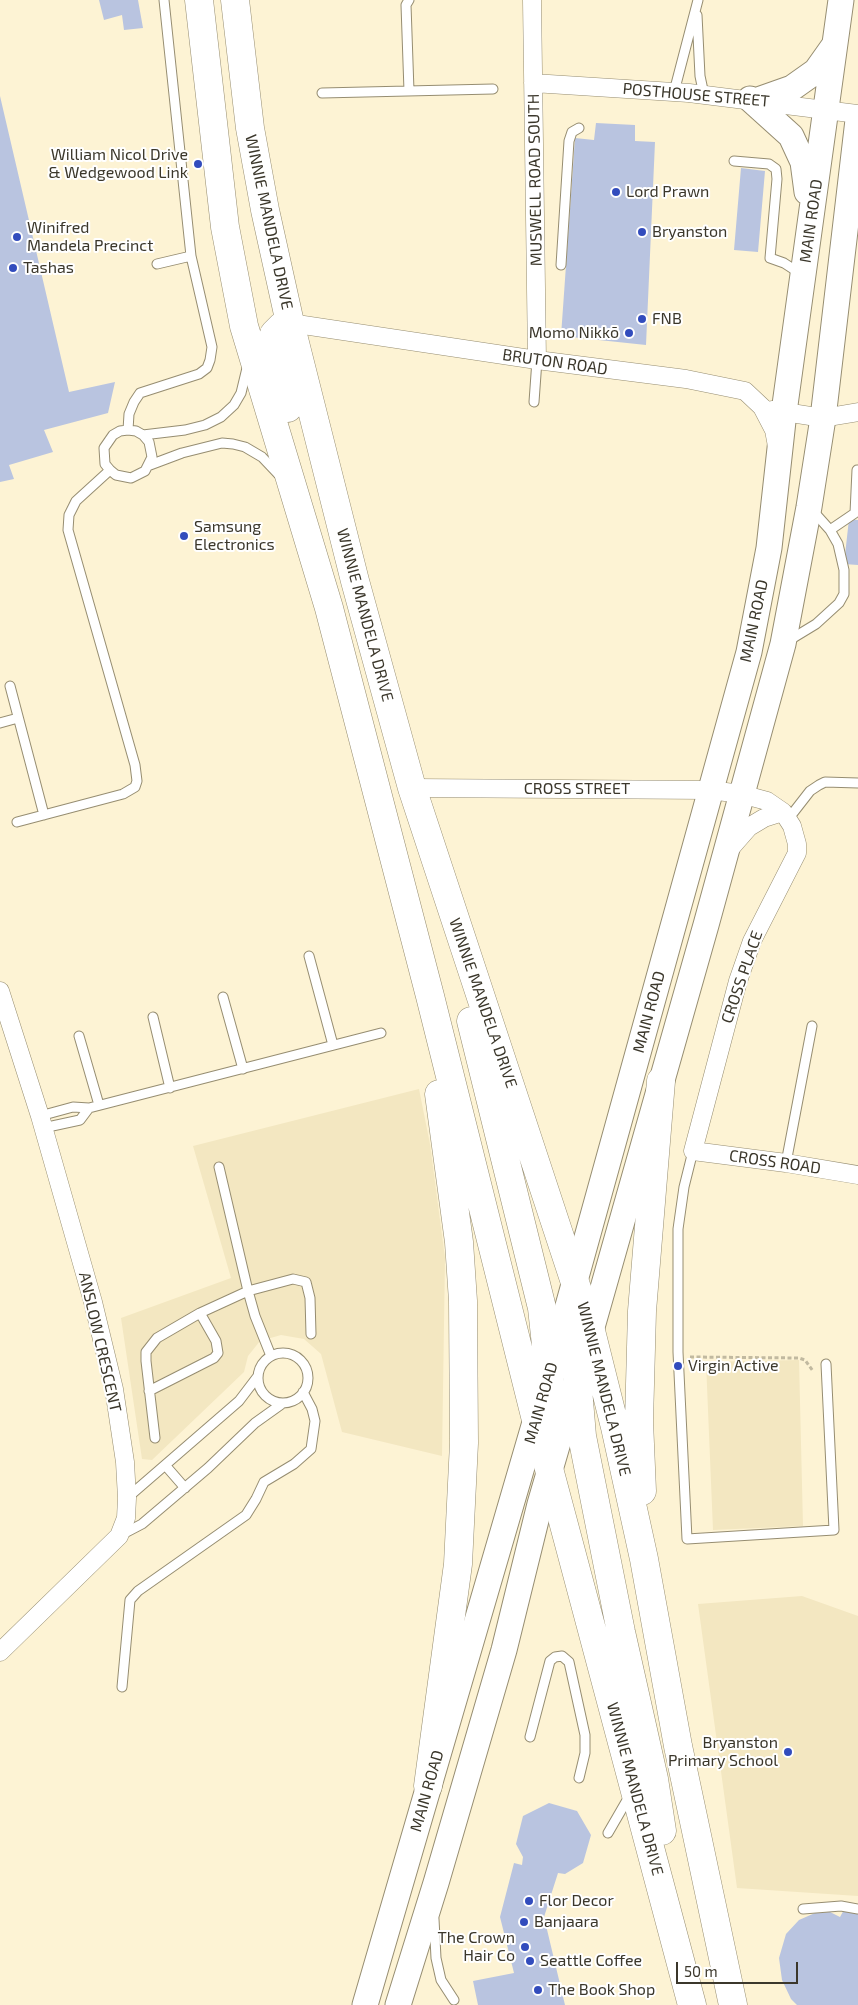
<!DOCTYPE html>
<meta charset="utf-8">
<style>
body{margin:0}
#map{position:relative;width:858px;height:2005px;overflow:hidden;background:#fdf3d4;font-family:"Exo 2",sans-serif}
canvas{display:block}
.scale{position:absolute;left:676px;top:1962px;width:122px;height:22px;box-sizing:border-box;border:2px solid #3b372b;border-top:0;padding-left:6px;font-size:15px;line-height:18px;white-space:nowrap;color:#3b372b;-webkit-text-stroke:4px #fff;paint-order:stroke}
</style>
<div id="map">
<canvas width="858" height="2005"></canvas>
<div class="scale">50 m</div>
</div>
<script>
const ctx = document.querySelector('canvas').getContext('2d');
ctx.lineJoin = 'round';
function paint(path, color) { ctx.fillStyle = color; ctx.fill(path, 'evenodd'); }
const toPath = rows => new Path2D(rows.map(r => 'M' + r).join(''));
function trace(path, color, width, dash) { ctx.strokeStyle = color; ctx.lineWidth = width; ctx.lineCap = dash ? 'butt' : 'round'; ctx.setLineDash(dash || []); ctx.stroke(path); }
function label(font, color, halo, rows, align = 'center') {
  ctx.font = font + ' "Exo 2",sans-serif'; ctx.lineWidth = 4; ctx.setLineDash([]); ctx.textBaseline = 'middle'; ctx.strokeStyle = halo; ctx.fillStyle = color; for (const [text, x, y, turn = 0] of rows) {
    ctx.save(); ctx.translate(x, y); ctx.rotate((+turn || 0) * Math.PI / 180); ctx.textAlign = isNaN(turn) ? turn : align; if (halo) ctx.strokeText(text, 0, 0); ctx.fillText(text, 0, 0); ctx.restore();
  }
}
paint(toPath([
 [419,1089,430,1144,445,1258,442,1456,342,1432,321,1354,304,1339,281,1335,260,1341,248,1356,244,1372,152,1460,142,1459,121,1318,231,1278,193,1146],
 [799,1360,803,1526,713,1530,706,1362],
 [802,1596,858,1616,858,1896,737,1888,698,1604]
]), '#f3e7c1');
paint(toPath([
 [99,0,138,0,143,28,124,30,122,15,104,20],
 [0,96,69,392,115,382,108,413,44,430,53,452,9,465,14,479,0,482],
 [596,123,635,125,635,141,655,142,646,345,561,336,575,138,594,140],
 [741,168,765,171,758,252,734,250],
 [849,519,858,520,858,565,844,564],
 [549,1803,577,1811,591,1835,583,1863,565,1874,558,1873,544,1917,565,2005,478,2005,473,1981,514,1973,500,1917,514,1863,522,1865,523,1857,516,1844,523,1816],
 [845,1908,858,1914,858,2005,797,2005,791,1999,782,1980,779,1958,786,1934,799,1920,815,1913,830,1912,840,1917]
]), '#b9c4e0');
const service = toPath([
 [409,0,406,5,409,91],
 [697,15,700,76,704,95],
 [674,92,698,0],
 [322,93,493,89],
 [734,161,769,164,776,169,777,179,770,258,784,263,801,274],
 [157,264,191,256],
 [561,265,569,141,572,132,579,128],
 [534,402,537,360],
 [128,430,129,414,134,402,140,393,199,374,207,368,210,360,212,347,191,256,164,0],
 [143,435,149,442,152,457,145,471,131,478,116,475,110,470,105,464,104,448,113,435,120,431,128,430,136,431,143,435,185,430,205,425,221,417,234,405,241,393,247,368],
 [150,465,182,453,222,443,233,444,245,447,262,457,280,476],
 [830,530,855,513,857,470],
 [788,641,816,624,839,603,844,594,844,570,838,544,830,530,813,511],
 [10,686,44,815],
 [0,723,18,718],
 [789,818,810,791,819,785,825,782,858,783],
 [17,822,123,794,135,787,137,781,135,765,68,530,69,515,76,501,110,470],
 [309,956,333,1045],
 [223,997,243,1069],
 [153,1017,170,1088],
 [79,1036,99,1105],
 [40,1116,73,1107,89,1108,381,1033],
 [43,1128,80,1120,89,1108],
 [693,1151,684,1187,678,1229,678,1352,687,1539,834,1530,826,1364],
 [786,1163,812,1026],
 [219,1167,248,1291,255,1316,271,1356],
 '258 1378a25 25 0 1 1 50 0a25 25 0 1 1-50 0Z',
 [149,1391,214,1358,218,1353,216,1341,200,1313],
 [155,1438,146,1361,146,1352,157,1338,200,1313,248,1291,293,1279,306,1282,310,1298,311,1334],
 [165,1465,185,1488],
 [127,1498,239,1401,258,1376],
 [121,1535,142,1524,208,1468,255,1423,283,1403],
 [122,1687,130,1600,138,1591,246,1515,256,1499,264,1482,294,1464,311,1449,315,1421,312,1409,303,1392],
 [530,1737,550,1661,555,1657,562,1656,569,1662,585,1735,585,1753,579,1778],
 [608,1833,630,1795],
 [803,1909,841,1906,858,1909],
 [434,1919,436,1958,441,1980,454,2000]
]);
const minor = toPath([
 [532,0,537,360],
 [533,83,689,93,858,114],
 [290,323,537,360,686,379,745,391,762,407,774,430,777,446],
 [772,410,823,418,858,412],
 [412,788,710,790,741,794,767,801,783,812,792,826,797,844,797,853,752,941,738,981,693,1151,786,1163,858,1175],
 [728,851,749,827,764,818,783,812],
 [0,991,40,1116,93,1302,114,1389,125,1462,127,1498,126,1518,119,1536,0,1652]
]);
const secondary = toPath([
 [750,99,791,136,803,162,807,192],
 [758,100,792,88,816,71,833,47],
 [588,1341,706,925,783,644,809,507,823,418,858,120],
 [550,1371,749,652,769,548,784,412,841,0],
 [365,2005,538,1412],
 [398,2005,436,1883,504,1650,540,1504,576,1381]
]);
const primary = toPath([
 [199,0,225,227,244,326,329,608,430,996,536,1420,692,2005],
 [235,0,250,128,265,210,290,323,355,581,412,788,591,1331,615,1427,644,1559,678,1746,733,2005],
 [288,408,272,347,274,334,282,326,290,323],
 [471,1021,542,1308,549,1373,549,1429],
 [576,1312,577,1377,582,1436,621,1632,654,1779,662,1831],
 [642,1491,639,1421,642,1311,661,1081],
 [428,1786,458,1564,464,1443,463,1301,459,1242,439,1094]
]);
trace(service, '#968d71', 11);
trace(minor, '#968d71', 19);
trace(secondary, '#968d71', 27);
trace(primary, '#968d71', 29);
trace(toPath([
 [690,1357,799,1358,805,1360,813,1371]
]), '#c1b9a0', 3, [4, 2.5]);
trace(service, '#fff', 9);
trace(minor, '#fff', 18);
trace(secondary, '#fff', 25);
trace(primary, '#fff', 28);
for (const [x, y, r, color] of [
 [198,164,5,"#324cbd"],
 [616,192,5,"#324cbd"],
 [642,232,5,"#324cbd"],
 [17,237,5,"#324cbd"],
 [13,268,5,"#324cbd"],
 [642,319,5,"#324cbd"],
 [629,333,5,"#324cbd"],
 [184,536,5,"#324cbd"],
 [678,1366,5,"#324cbd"],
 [788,1752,5,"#324cbd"],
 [529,1901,5,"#324cbd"],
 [524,1922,5,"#324cbd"],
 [525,1947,5,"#324cbd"],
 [530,1961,5,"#324cbd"],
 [538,1990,5,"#324cbd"]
]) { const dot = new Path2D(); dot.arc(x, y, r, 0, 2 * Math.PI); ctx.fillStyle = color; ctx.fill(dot); trace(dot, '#fff', 2); }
label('16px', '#3b372b', '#fff', [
 ["POSTHOUSE STREET",696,95,5],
 ["MUSWELL ROAD SOUTH",535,180,-91],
 ["MAIN ROAD",811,221,-82],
 ["WINNIE MANDELA DRIVE",269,222,78],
 ["BRUTON ROAD",555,362,8],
 ["WINNIE MANDELA DRIVE",365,615,75],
 ["MAIN ROAD",754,621,-78],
 ["CROSS STREET",577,789],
 ["CROSS PLACE",742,977,-71],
 ["WINNIE MANDELA DRIVE",483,1003,71],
 ["MAIN ROAD",649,1012,-75],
 ["CROSS ROAD",775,1162,8],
 ["ANSLOW CRESCENT",100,1342,77],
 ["WINNIE MANDELA DRIVE",604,1389,76],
 ["MAIN ROAD",541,1403,-74],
 ["WINNIE MANDELA DRIVE",635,1789,75],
 ["MAIN ROAD",427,1791,-74]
]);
label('16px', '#3b372b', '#fff', [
 ["William Nicol Drive",188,155,"right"],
 ["& Wedgewood Link",188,173,"right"],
 ["Lord Prawn",626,192],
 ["Winifred",27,228],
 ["Mandela Precinct",27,246],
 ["Bryanston",652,232],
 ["Tashas",23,268],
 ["FNB",652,319],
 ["Momo Nikkō",619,333,"right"],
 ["Samsung",194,527],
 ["Electronics",194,545],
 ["Virgin Active",688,1366],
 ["Bryanston",778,1743,"right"],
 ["Primary School",778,1761,"right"],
 ["Flor Decor",539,1901],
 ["Banjaara",534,1922],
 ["The Crown",515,1938,"right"],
 ["Hair Co",515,1956,"right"],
 ["Seattle Coffee",540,1961],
 ["The Book Shop",548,1990]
], 'left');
</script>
